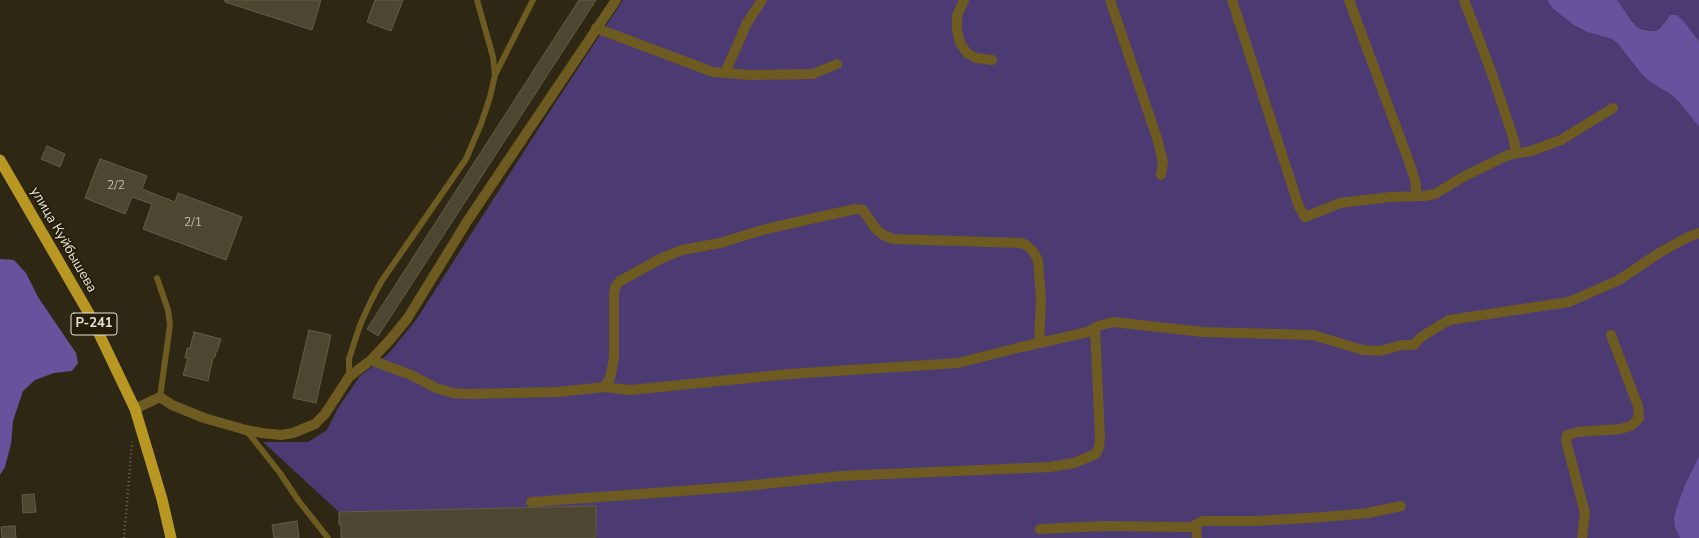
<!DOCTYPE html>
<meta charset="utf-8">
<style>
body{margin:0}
canvas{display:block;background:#2d2713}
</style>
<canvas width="1699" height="538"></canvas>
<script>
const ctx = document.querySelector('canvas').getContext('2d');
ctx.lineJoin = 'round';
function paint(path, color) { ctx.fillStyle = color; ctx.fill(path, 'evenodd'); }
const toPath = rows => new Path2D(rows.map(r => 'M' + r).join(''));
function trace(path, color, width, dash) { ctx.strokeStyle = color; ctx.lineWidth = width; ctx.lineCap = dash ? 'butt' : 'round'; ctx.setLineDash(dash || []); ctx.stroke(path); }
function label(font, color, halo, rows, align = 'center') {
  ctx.font = font + ' "Nunito Sans",sans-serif'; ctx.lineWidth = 4; ctx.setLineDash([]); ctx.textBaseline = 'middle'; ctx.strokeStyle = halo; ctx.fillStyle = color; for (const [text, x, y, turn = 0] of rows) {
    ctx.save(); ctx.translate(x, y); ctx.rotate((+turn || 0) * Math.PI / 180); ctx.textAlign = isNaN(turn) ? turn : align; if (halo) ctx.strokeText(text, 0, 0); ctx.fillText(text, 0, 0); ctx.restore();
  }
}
paint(toPath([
 [623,0,1547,0,1553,9,1575,26,1587,32,1612,39,1619,45,1643,76,1650,82,1668,92,1678,101,1699,127,1699,456,1684,487,1675,528,1680,538,597,538,595,506,339,512,263,442,308,442,327,430,338,408,360,376,388,354,416,320,546,117],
 [1617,0,1699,0,1699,41,1686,24,1667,18,1660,28,1654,31,1638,28,1623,9]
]), '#4b3b72');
paint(toPath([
 [1547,0,1617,0,1631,20,1638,28,1645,30,1655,31,1660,28,1670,15,1677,15,1686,24,1699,41,1699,127,1678,101,1669,93,1650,82,1643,76,1619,45,1612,39,1587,32,1575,26,1553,9],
 [0,259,14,260,26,273,38,297,76,353,78,363,72,371,54,373,35,380,23,391,13,421,11,444,5,467,0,475],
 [1699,456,1699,538,1680,538,1675,528,1674,518,1676,510,1684,487]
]), '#67529d');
const building = toPath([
 [225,0,321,0,312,30,225,2,225,0],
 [375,0,403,0,391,31,367,22,375,0],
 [579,0,596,0,378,336,367,329,579,0],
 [47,146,65,154,60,167,41,159,47,146],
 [100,159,147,176,142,189,175,202,178,193,242,217,226,260,143,229,152,204,132,197,125,214,85,198,100,159],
 [309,330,331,335,316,403,293,398,309,330],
 [194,332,221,339,217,352,216,352,215,357,213,357,208,381,183,375,188,358,185,358,187,348,190,348,194,332],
 [34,494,36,512,23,513,22,495,34,494],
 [596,506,596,538,341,538,341,525,339,525,339,512,596,506],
 [297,521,299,538,274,538,272,525,297,521],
 [15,526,16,538,2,538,1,527,15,526]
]);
paint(building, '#4d4631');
trace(building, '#645d47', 1);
trace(toPath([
 [124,538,132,442]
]), '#6c6755', 2.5, [1, 3]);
trace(toPath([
 [495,75,533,0],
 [157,278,168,310,170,325,160,397],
 [349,377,349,359,360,325,371,301,381,282,466,159,481,124,490,97,495,75,493,57,477,0],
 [246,430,280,473,298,500,328,538]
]), '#6d5b21', 6);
trace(toPath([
 [964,0,957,16,957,30,960,43,967,53,976,58,992,60],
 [1110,0,1157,138,1163,162,1161,175],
 [1232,0,1299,207,1305,217,1340,203,1390,197,1423,196,1435,194,1463,177,1508,155,1531,151,1561,140,1613,108],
 [1349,0,1408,159,1415,180,1417,196],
 [1464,0,1491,71,1514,140,1516,153],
 [596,28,713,72,751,75,813,74,837,64],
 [725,73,747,23,762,0],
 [371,360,411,375,436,388,453,393,468,394,557,392,605,387,630,390,789,374,958,363,1017,348,1088,332,1098,326,1113,322,1203,332,1313,335,1363,350,1380,351,1402,345,1414,345,1421,337,1449,320,1569,302,1619,280,1659,253,1686,238,1699,233],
 [605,387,610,378,614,359,614,295,615,287,620,281,662,258,682,250,720,243,766,229,855,209,863,210,875,228,883,235,893,239,1021,243,1026,245,1032,250,1038,260,1041,300,1039,343],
 [135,409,160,397,172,405,204,418,246,430,262,433,281,435,293,433,315,424,325,414,349,377,371,360,389,341,407,319,468,220,616,0],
 [531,502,735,487,841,476,1050,467,1074,463,1096,454,1099,447,1100,438,1095,327],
 [1196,524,1197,538],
 [1040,529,1104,526,1186,527,1192,527,1202,521,1256,521,1323,517,1368,513,1401,506],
 [1582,538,1585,513,1566,441,1567,435,1578,432,1620,429,1631,426,1639,418,1638,406,1611,335]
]), '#6d5b21', 10);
trace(toPath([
 [0,160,91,317,135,409,162,499,171,538]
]), '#b89822', 11);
label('12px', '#c0bbad', null, [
 ["2/2",116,186],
 ["2/1",193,223]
]);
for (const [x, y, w] of [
 [94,324,46]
]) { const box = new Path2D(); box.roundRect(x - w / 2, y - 11, w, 22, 3); ctx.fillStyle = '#241d09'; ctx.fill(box); trace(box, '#e6e2d6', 1); }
label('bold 13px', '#e6e2d6', null, [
 ["Р-241",94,324]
]);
label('14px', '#e6e2d6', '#241d09', [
 ["улица Куйбышева",63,240,60]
]);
</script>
